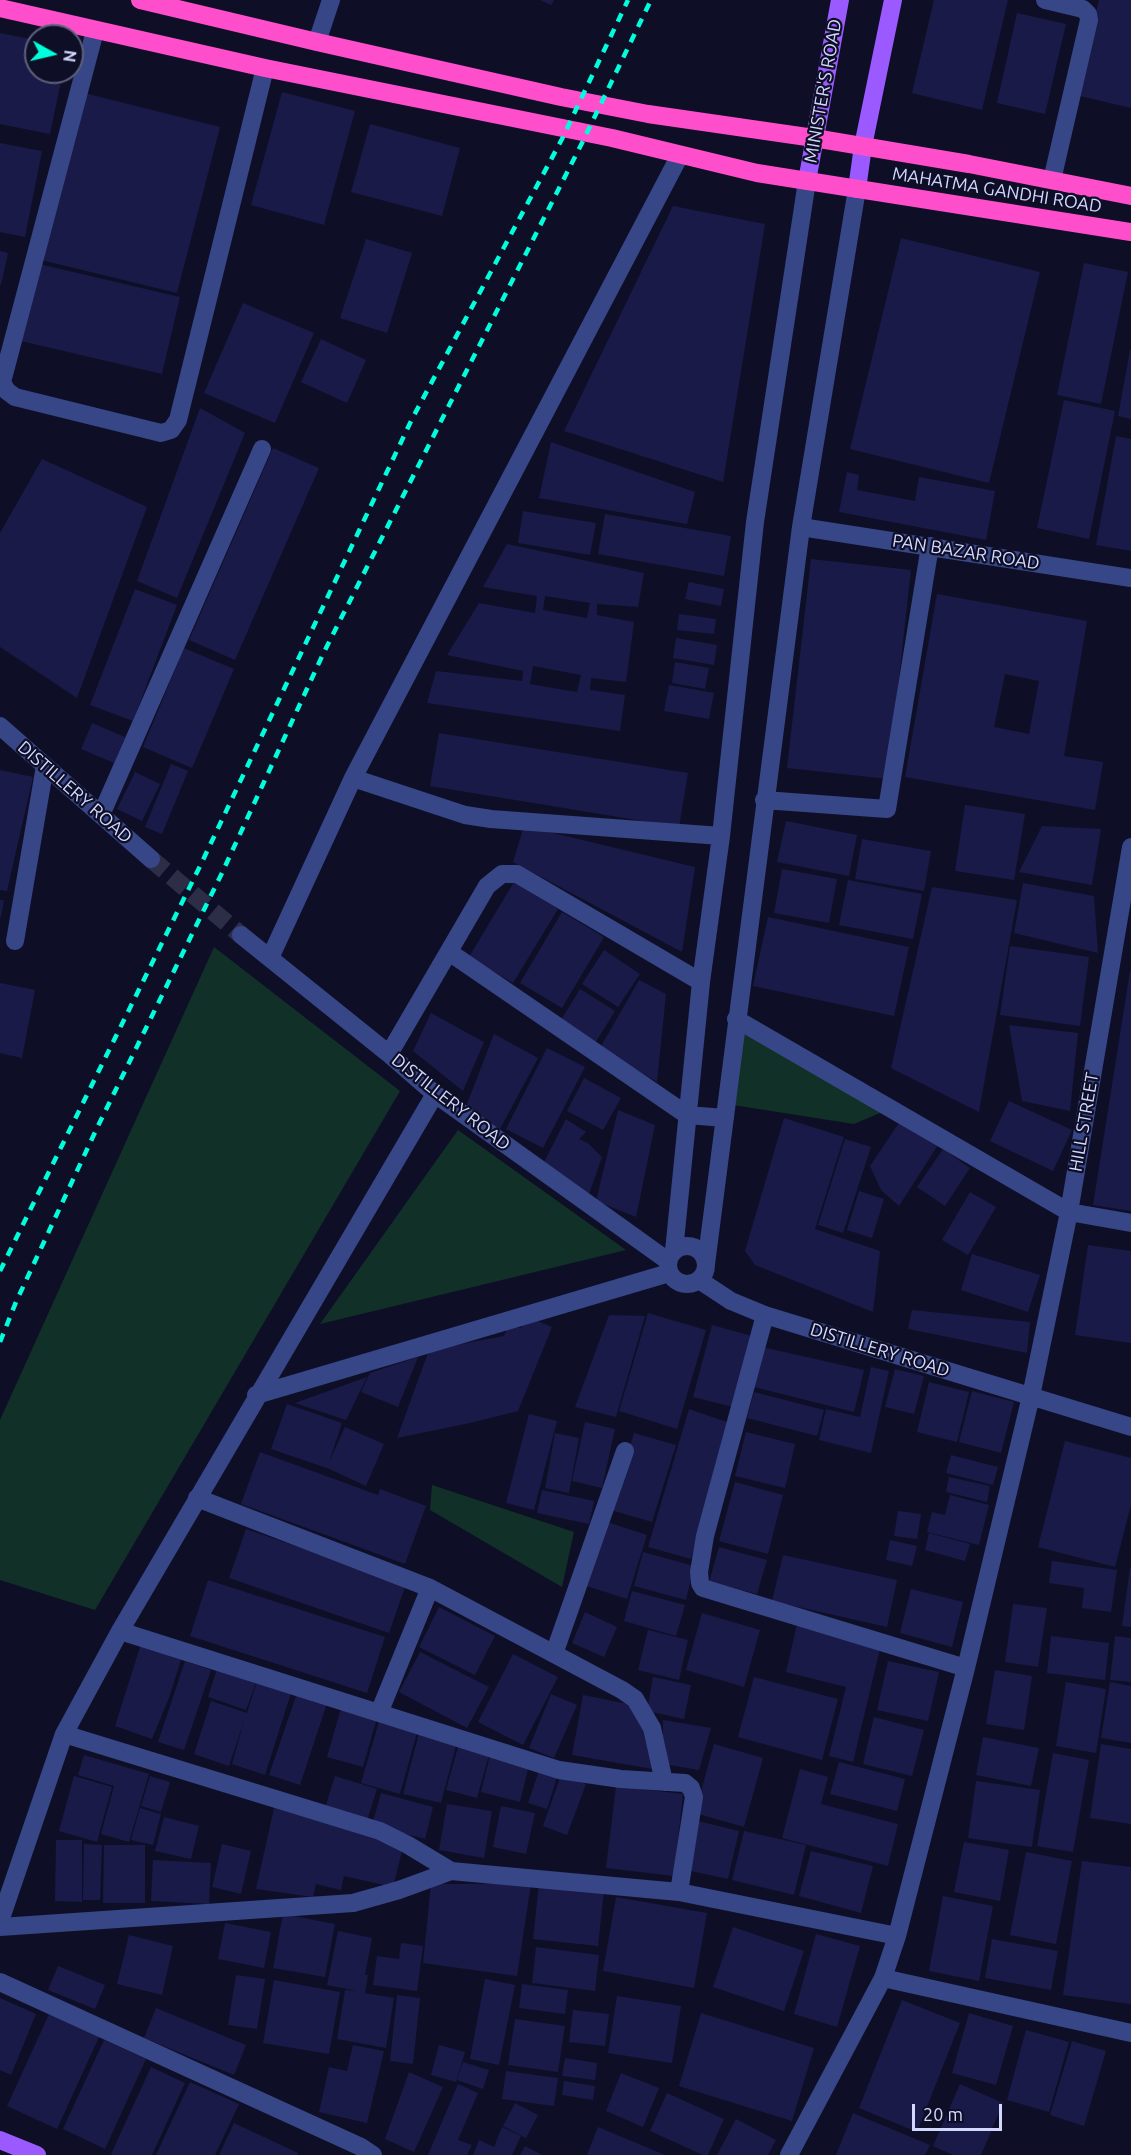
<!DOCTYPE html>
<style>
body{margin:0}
#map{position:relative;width:1131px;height:2155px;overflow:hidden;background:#0e0f26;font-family:Ubuntu,sans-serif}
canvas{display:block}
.north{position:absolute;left:24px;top:24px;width:60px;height:60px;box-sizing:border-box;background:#0e0f26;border:2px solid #5d5f7d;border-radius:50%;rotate:98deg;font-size:16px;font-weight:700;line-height:24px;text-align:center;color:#d3d8ff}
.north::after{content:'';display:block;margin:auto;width:21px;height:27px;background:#00fedd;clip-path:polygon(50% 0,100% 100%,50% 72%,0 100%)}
.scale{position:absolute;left:912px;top:2104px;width:90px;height:27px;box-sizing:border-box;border:3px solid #d3d8ff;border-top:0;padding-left:8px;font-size:18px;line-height:21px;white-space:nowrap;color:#d3d8ff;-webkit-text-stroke:4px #0e0f26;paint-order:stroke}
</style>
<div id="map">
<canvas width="1131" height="2155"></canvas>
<div class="north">N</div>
<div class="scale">20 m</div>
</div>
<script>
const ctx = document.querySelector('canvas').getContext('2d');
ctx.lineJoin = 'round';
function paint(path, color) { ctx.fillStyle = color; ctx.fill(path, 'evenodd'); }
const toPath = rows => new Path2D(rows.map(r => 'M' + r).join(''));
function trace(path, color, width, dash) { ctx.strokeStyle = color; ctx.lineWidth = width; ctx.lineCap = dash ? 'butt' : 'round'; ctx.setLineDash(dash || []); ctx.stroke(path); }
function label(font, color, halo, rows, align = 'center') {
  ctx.font = font + ' Ubuntu,sans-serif'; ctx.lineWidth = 4.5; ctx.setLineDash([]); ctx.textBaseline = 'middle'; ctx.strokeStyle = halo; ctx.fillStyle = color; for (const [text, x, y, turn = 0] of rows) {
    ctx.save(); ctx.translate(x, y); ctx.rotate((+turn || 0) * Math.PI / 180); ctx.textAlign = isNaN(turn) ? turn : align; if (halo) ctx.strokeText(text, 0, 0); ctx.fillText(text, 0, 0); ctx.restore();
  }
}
paint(toPath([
 [214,947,400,1091,95,1610,0,1580,0,1420],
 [745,1029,894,1107,854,1124,733,1105],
 [458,1130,626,1250,320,1324],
 [432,1485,574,1532,562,1587,430,1510]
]), '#113028');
paint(toPath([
 [540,0,554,0,551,5],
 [934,0,1008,0,982,110,912,93],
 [1099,0,1131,0,1131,108,1076,95],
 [1017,13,1066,24,1045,114,997,103],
 [0,33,36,40,36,72,63,72,50,134,0,124],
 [282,92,355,111,324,225,251,205],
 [84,93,220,127,177,293,41,260],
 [370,124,460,148,442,216,351,192],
 [0,143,42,151,25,237,0,232],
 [673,206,765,224,723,482,564,431],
 [901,238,1040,272,989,483,850,449],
 [366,239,412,253,387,333,340,318],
 [0,251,8,253,1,285,0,285],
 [1084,263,1128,272,1101,404,1057,395],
 [39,264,180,297,162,374,21,341],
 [243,303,314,333,275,423,204,393],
 [321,339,366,360,347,403,301,382],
 [1130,350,1131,350,1131,419,1118,416],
 [1064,400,1115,411,1089,539,1037,528],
 [200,408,245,433,177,598,137,581],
 [1116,436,1131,439,1131,551,1096,545],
 [551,442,695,492,687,524,539,498],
 [273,448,319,468,235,660,189,640],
 [42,459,147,507,77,698,0,647,0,533],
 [847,472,859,475,857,490,915,501,919,477,995,491,986,540,839,512],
 [523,511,596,523,590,555,518,543],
 [605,514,731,536,724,576,598,554],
 [507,544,644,573,638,607,597,604,597,615,634,622,626,682,591,678,590,690,625,695,620,731,427,703,436,671,522,681,523,671,447,655,479,603,535,613,537,596,483,587],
 [545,596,590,603,587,618,543,610],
 [533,666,581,675,577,692,530,684],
 [811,559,911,570,888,779,787,768],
 [689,582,724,589,721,606,685,599],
 [135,589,177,605,133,721,90,705],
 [937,594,1087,621,1064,756,1103,762,1095,810,905,777],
 [1005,674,1039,681,1029,734,994,727],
 [679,614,716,619,714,634,677,630],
 [676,638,717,645,714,665,673,658],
 [184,648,234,669,192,768,143,747],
 [675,662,709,668,705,689,672,683],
 [669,685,714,693,709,719,664,711],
 [92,723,125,737,114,763,81,749],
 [439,733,688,773,679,827,430,786],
 [171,764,188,771,162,834,145,827],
 [0,770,33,777,7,891,0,890],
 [135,772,160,784,142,821,117,809],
 [965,805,1025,814,1014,880,955,871],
 [786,821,857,835,849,876,777,862],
 [524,826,695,867,682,952,513,862],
 [1042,826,1101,829,1092,885,1019,872],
 [862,839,931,851,924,891,855,879],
 [782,869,837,879,829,923,774,913],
 [848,880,922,894,913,939,839,925],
 [514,882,558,909,513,983,469,957],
 [1023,883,1094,896,1098,953,1014,933],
 [932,887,1017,900,979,1112,891,1068],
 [0,900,4,900,1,917,0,917],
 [562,912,604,937,562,1008,520,983],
 [768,917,909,947,894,1016,753,986],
 [1010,946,1089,957,1080,1026,1000,1015],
 [604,950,640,974,618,1007,582,984],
 [1130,971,1131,971,1131,1211,1093,1205],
 [639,980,666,994,657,1082,600,1048],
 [0,983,35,990,22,1058,0,1053],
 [580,989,615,1011,594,1045,559,1023],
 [431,1013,484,1042,463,1091,413,1051],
 [1009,1025,1078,1033,1070,1111,1022,1101],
 [494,1034,538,1058,499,1131,464,1112],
 [547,1048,585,1067,543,1148,506,1129],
 [584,1078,621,1098,603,1130,567,1111],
 [1009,1101,1072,1130,1053,1171,990,1141],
 [618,1110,655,1125,636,1217,596,1201],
 [784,1118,844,1137,815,1229,880,1251,873,1312,755,1265,745,1251],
 [566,1119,586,1132,579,1139,588,1143,602,1157,589,1194,543,1164],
 [901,1120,938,1145,899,1206,881,1190,870,1166],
 [845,1139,871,1147,843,1233,818,1225],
 [943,1149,970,1168,945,1206,917,1187],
 [859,1191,884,1199,872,1238,847,1230],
 [970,1192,996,1207,968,1255,942,1240],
 [1088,1245,1131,1251,1131,1343,1075,1335],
 [972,1254,1040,1275,1028,1312,961,1290],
 [912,1310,1030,1322,1027,1353,908,1329],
 [648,1313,706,1330,677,1429,619,1411],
 [609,1315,645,1316,616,1417,575,1407],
 [526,1316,552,1327,518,1411,470,1423,397,1438,429,1350,504,1336,509,1325,521,1328],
 [712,1325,752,1336,733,1407,693,1397],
 [762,1347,864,1370,854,1412,754,1387],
 [418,1357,398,1407,361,1392,370,1373],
 [871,1367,889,1371,871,1453,819,1440,826,1409,860,1417],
 [895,1369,924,1376,914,1414,885,1407],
 [367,1377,346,1420,295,1403],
 [929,1382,969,1392,957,1442,917,1432],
 [972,1391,1014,1402,1001,1453,959,1442],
 [754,1392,824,1410,817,1436,747,1418],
 [287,1404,342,1423,329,1462,345,1427,384,1444,366,1486,327,1468,271,1449],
 [689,1409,727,1422,691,1559,648,1547],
 [529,1414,557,1421,534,1510,506,1503],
 [585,1422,615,1429,602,1488,572,1481],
 [746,1432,795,1444,785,1488,735,1476],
 [555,1433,579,1438,569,1493,545,1488],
 [634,1433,676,1445,652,1522,611,1510],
 [1065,1441,1131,1458,1131,1505,1115,1567,1038,1547],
 [260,1452,378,1495,380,1489,426,1506,405,1564,241,1504],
 [951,1455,998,1467,993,1485,946,1473],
 [949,1477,990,1486,987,1502,946,1492],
 [735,1482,783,1495,768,1554,719,1541],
 [542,1490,594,1501,589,1524,537,1513],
 [950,1495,989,1505,979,1545,927,1532,932,1512,945,1515],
 [898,1511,921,1514,917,1539,894,1536],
 [607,1522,647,1535,627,1599,587,1586],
 [246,1529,406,1584,389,1633,229,1578],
 [929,1533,970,1544,965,1561,925,1550],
 [890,1540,917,1546,912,1566,886,1560],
 [719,1547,767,1560,757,1594,709,1582],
 [643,1552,694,1566,686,1600,634,1586],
 [783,1555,897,1580,887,1627,772,1601],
 [1052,1561,1117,1570,1111,1612,1082,1608,1084,1588,1049,1583],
 [1130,1568,1131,1568,1131,1627,1122,1626],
 [208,1580,385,1637,367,1693,190,1636],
 [911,1589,963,1602,952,1647,900,1633],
 [632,1591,685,1605,676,1636,624,1621],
 [1013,1604,1047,1608,1038,1667,1005,1662],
 [439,1607,495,1636,475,1675,419,1647],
 [585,1612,617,1627,604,1657,572,1643],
 [702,1613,760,1630,744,1687,686,1670],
 [797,1624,880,1649,853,1762,829,1756,846,1687,786,1672],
 [648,1630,688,1640,679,1680,638,1670],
 [1051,1636,1109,1643,1105,1680,1047,1673],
 [1115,1636,1131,1638,1131,1682,1110,1680],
 [141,1644,182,1657,169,1698,152,1739,115,1726],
 [420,1652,489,1687,467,1728,399,1692],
 [513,1654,558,1677,523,1745,478,1722],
 [185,1661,211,1670,184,1750,158,1742],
 [888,1661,939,1672,928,1721,877,1710],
 [217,1669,256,1683,246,1710,208,1697],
 [995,1670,1032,1676,1024,1730,986,1724],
 [653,1677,691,1685,684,1719,647,1711],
 [754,1677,838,1699,822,1760,738,1737],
 [257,1682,291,1693,265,1775,232,1764,244,1721,229,1766,194,1754,211,1701,247,1713],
 [1066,1682,1106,1689,1096,1753,1056,1746],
 [1110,1682,1131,1686,1131,1743,1101,1738],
 [297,1693,327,1703,300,1785,269,1775],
 [551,1694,577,1705,554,1758,529,1748],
 [583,1695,638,1706,658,1770,572,1755],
 [341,1708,377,1718,363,1767,327,1757],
 [874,1717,924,1730,912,1776,863,1764],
 [380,1718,418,1729,400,1794,361,1783],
 [663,1720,711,1728,699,1770,663,1764],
 [419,1733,457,1742,441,1803,403,1794],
 [983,1737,1039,1748,1031,1786,976,1775],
 [714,1744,763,1758,744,1827,695,1813],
 [1101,1744,1131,1749,1131,1824,1090,1818],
 [458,1747,489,1755,477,1798,446,1790],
 [1053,1753,1089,1760,1073,1852,1037,1846],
 [84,1755,149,1774,129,1842,101,1834,114,1786,78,1775],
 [490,1755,529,1765,520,1802,481,1792],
 [839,1762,905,1779,897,1811,830,1794],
 [540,1768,558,1774,547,1809,528,1803],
 [800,1769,828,1777,821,1804,898,1824,888,1866,782,1838],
 [561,1775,586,1784,567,1835,543,1826],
 [74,1776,112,1787,97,1842,59,1831],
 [150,1776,170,1782,161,1812,141,1806],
 [335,1776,377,1789,366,1824,324,1811],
 [976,1781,1040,1790,1032,1847,968,1838],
 [616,1786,683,1794,674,1876,606,1868],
 [381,1793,433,1807,425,1839,372,1825],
 [447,1804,492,1811,484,1858,439,1850],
 [501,1806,535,1813,526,1854,493,1847],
 [140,1808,161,1814,153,1845,131,1840],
 [274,1808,404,1843,393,1887,344,1876,341,1890,316,1884,313,1897,256,1889],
 [164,1817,199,1826,191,1859,155,1851],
 [698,1821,739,1831,728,1879,686,1870],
 [744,1831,806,1845,794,1895,732,1880],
 [56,1840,82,1840,82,1902,55,1901],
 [964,1842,1009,1850,1000,1901,954,1892],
 [84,1844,102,1845,100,1900,83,1900],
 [222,1844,251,1851,241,1894,212,1887],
 [104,1845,145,1845,145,1903,103,1903],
 [811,1851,873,1866,861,1913,799,1896],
 [1026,1852,1072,1861,1056,1944,1010,1935],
 [153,1860,211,1863,209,1904,151,1901],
 [1082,1861,1131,1867,1131,2004,1063,1995],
 [431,1884,531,1884,517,1976,423,1963],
 [539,1884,604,1890,598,1946,533,1939],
 [943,1896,993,1906,979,1981,929,1971],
 [616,1897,707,1913,694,1988,603,1971],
 [283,1914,335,1924,325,1977,273,1968],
 [225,1923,271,1932,264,1968,218,1959],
 [733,1927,804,1951,784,2011,713,1987],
 [338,1931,372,1938,365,1975,368,1975,365,1993,394,1998,386,2048,337,2039,345,1990,357,1991,327,1985],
 [816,1934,860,1946,837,2027,794,2014],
 [129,1935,173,1946,162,1995,117,1984],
 [992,1939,1058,1951,1051,1990,985,1978],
 [401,1943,423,1946,417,1991,373,1985,377,1956,399,1959],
 [536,1947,599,1955,595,1991,532,1983],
 [58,1966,105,1985,95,2009,48,1990],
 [236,1975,265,1979,257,2029,228,2025],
 [485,1979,515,1985,499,2065,470,2059],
 [274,1980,340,1992,329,2054,263,2043],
 [522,1984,568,1990,565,2014,519,2008],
 [397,1995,420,1998,413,2064,390,2061],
 [617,1996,681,2006,672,2063,608,2053],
 [0,1998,36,2014,11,2075,0,2070],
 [902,2000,960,2023,917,2132,859,2108],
 [156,2008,246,2045,234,2075,144,2038],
 [573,2010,609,2014,605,2046,569,2042],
 [50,2012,100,2035,57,2129,7,2106],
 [701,2013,814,2048,792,2121,679,2086],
 [969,2013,1013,2026,996,2085,952,2073],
 [515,2019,565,2026,558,2072,508,2065],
 [1026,2030,1069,2042,1049,2112,1007,2100],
 [104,2040,146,2059,105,2149,63,2129],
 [1072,2041,1106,2051,1084,2126,1050,2115],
 [353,2045,384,2051,367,2123,319,2112,329,2067,347,2071],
 [439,2045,465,2052,456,2082,431,2075],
 [565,2058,597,2063,595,2080,562,2076],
 [463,2062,489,2070,483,2089,457,2080],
 [151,2067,185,2083,152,2155,113,2155,111,2154],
 [506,2071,558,2078,554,2106,502,2099],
 [409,2072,443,2087,414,2152,385,2139],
 [621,2073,659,2088,643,2127,606,2111],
 [564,2081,595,2086,593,2100,562,2095],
 [190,2082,239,2104,215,2155,156,2155],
 [458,2084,478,2093,458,2140,472,2145,467,2155,428,2155],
 [960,2084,1003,2103,981,2155,953,2155,933,2146],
 [667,2093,724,2119,708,2155,703,2155,650,2131],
 [515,2103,538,2115,526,2138,503,2126],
 [853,2113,930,2145,925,2155,836,2155],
 [736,2119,776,2140,768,2155,717,2155],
 [234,2123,298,2153,297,2155,219,2155],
 [502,2127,521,2136,512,2155,473,2155,479,2140,494,2147],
 [598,2127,665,2155,587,2155],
 [525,2146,542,2155,520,2155]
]), '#191a48');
trace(toPath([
 [151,859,241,935]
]), '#2c2d47', 18, [18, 9]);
trace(toPath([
 [1045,0,1083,9,1088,14,1089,20,1052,180],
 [95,31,2,382,7,391,15,397,161,433,171,430,178,420,265,68],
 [317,42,331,0],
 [801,527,1131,578],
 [0,726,151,859],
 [353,778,465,815,491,819,721,836],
 [764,800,887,809,930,546],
 [101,815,262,449],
 [241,935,389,1054,435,1094,668,1261],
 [15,941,45,766],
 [449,952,687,1115,725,1118],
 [270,958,353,778,680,155],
 [736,1019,1069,1212,1131,1223],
 [389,1054,487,886,502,874,517,874,701,982],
 '668 1265a19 19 0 1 1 38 0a19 19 0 1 1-38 0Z',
 [674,1251,701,982,721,836,755,522,807,181],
 [706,1264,801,527,857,189],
 [699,1280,731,1301,765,1315,1131,1427],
 [765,1315,705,1536,699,1572,700,1583,703,1588,966,1668],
 [256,1395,669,1273],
 [197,1498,430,1588,622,1690,635,1699,652,1728,664,1782],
 [120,1631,559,1770,621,1779,685,1783,691,1788,694,1797,679,1892],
 [554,1654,625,1451],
 [379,1713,430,1588],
 [64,1734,380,1831,408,1845,451,1871],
 [0,1921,64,1734,120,1631,435,1094],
 [0,1927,353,1903,399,1890,451,1871,679,1892,897,1936],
 [883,1978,1131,2033],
 [0,1982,361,2147,373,2155],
 [789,2155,883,1978,897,1936,966,1668,1031,1396,1069,1212,1131,847]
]), '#374687', 18);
trace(toPath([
 [807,181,840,0],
 [857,189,863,146,893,0],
 [0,2140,37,2155]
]), '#9b5aff', 18);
trace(toPath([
 [140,0,317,42,561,97,648,114,814,138,969,164,1131,196],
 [0,8,265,68,612,138,757,173,1131,232]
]), '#ff4ecc', 18);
trace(toPath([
 [0,1271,202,862,412,419,562,139,628,0],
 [0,1342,16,1302,97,1128,222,873,324,652,582,143,651,0]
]), '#00fedd', 4.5, [9, 8]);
label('18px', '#d3d8ff', '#0e0f26', [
 ["MINISTER'S ROAD",823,91,-80],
 ["MAHATMA GANDHI ROAD",997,190,9],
 ["PAN BAZAR ROAD",966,552,9],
 ["DISTILLERY ROAD",75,792,41],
 ["DISTILLERY ROAD",451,1102,38],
 ["HILL STREET",1084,1122,-80],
 ["DISTILLERY ROAD",880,1350,17]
]);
</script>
